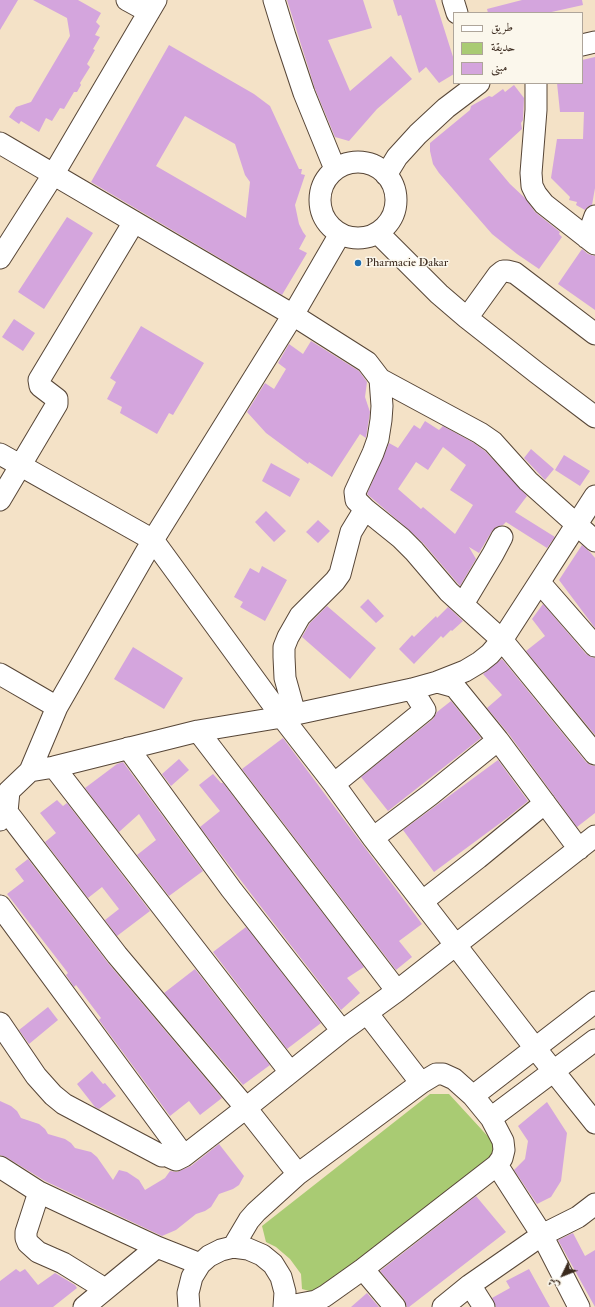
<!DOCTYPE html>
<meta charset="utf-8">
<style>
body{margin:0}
#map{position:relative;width:595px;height:1307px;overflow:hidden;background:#f4e2c7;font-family:"IM FELL Double Pica",Amiri,serif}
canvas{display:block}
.legend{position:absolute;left:453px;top:12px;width:130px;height:72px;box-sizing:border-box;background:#fbf7ec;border:1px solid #aea59a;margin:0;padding:5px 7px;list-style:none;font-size:12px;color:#3b2a1e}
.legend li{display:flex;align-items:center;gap:8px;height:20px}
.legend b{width:20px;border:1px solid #aea59a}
.north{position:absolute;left:543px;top:1255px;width:40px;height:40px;-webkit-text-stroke:3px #fbf7ec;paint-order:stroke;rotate:227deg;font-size:11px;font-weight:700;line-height:16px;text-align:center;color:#3b2a1e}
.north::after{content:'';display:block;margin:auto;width:14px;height:18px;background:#3b2a1e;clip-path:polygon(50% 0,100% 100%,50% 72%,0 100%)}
</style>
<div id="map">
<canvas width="595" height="1307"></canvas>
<ul class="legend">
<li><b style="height:5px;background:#fff"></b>طريق</li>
<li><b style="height:11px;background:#a9cb73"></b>حديقة</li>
<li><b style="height:11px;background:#d4a5dd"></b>مبنى</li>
</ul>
<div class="north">ش</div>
</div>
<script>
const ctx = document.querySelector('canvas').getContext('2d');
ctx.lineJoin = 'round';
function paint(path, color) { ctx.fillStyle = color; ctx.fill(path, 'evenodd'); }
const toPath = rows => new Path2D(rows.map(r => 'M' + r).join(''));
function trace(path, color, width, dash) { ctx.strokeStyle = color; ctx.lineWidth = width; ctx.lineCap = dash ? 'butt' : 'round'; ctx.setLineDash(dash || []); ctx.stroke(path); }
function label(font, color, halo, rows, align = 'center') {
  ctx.font = font + ' "IM FELL Double Pica",serif'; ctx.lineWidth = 3; ctx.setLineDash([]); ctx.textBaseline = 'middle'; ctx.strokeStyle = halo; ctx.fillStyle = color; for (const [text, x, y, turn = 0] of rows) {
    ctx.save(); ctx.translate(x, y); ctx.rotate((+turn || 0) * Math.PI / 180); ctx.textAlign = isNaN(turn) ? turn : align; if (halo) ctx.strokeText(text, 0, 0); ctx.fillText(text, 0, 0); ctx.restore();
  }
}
paint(toPath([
 [430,1094,449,1094,494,1143,493,1158,317,1293,302,1289,301,1274,290,1259,276,1247,266,1242,262,1226]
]), '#a9cb73');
paint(toPath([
 [0,0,18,0,0,30],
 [33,0,78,0,101,13,96,22,100,26,95,35,100,37,93,49,95,50,87,64,90,67,80,83,81,85,77,92,74,92,64,109,60,108,52,121,46,118,39,132,21,121,19,124,9,117,16,107,31,102,70,36,67,18],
 [287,0,363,0,372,28,328,40,350,91,391,56,412,79,377,109,349,141,335,137,315,89],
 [393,0,435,0,454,60,454,74,439,83,426,67,419,73,401,15,398,16],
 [522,0,582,0,583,5,547,13,488,13,487,9],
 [169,45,254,94,270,106,299,169,302,169,301,174,305,175,295,205,299,224,303,232,306,236,299,249,307,253,282,295,91,182],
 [185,116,235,144,245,175,250,182,246,218,156,166],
 [595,57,595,188,592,205,588,207,585,210,576,205,577,202,569,200,570,197,551,178,557,139,583,139,584,112,560,112,557,83,582,83,582,60],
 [514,85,524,98,523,120,521,123,522,129,489,159,510,184,525,198,535,212,560,232,559,234,562,237,539,269,517,254,492,234,439,173,433,164,430,151,430,143,470,110,471,106,489,96,492,97,503,89,505,92],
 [67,217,93,233,44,309,18,292],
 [582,249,588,254,595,256,595,310,558,284],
 [14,319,35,333,23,351,2,337],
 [141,326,204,363,173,415,169,413,157,434,120,413,122,407,107,399,116,382,110,378],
 [311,341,359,371,367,382,365,397,370,412,366,438,360,434,332,477,309,462,308,464,266,433,247,412,265,383,274,389,286,369,278,363,289,344,303,354],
 [425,421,439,430,443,426,474,443,485,451,527,496,515,512,555,537,547,548,506,522,503,525,496,527,492,531,479,553,469,547,476,559,460,586,423,543,409,530,367,494,389,443,398,448,414,425,420,429],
 [443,447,466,465,450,490,473,505,455,534,423,507,421,509,398,489,416,462,428,470],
 [531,449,554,469,545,480,524,458],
 [564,455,590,471,580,486,555,470],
 [271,463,300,479,290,497,262,481],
 [266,511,286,531,274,542,255,522],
 [318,520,330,531,318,543,306,532],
 [582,545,590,552,595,558,595,628,559,580],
 [262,566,287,580,265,621,240,607,243,602,234,597,250,568,259,573],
 [368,599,384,616,376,623,360,607],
 [543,604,586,654,591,657,595,658,595,735,526,651,545,636,532,619],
 [327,606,376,648,350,679,302,637,310,623],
 [448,607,463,621,452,631,451,630,443,638,441,636,414,664,399,649,412,635,414,637,436,616,437,618],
 [133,647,183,678,164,709,114,679],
 [502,659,586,762,590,765,595,766,595,813,577,827,508,733,487,708,502,695,483,674],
 [451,701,481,738,388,811,361,777,433,719,437,712],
 [283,738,422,924,399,941,412,957,396,970,242,769],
 [179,759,189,770,171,786,162,774],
 [498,760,528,801,507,818,434,872,403,830],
 [123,762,203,871,169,896,137,855,156,840,139,814,119,832,85,788,117,764],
 [213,774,221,783,223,783,364,967,347,978,360,993,341,1010,265,912,200,827,220,811,199,785],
 [57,800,63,806,67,803,150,911,117,936,105,920,119,909,102,887,88,898,45,842,56,833,40,813],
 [28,859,108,963,222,1098,200,1115,189,1101,170,1116,99,1020,101,1018,76,985,74,987,66,975,68,973,7,894,24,881,15,869],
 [246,927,321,1023,287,1049,213,952],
 [195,969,270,1065,243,1085,164,993],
 [48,1007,58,1020,29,1044,19,1030],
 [92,1071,103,1084,105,1083,116,1096,99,1109,95,1107,77,1084],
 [0,1101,11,1106,17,1111,21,1118,39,1124,45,1129,48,1134,65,1139,71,1143,75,1148,91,1152,97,1157,113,1180,119,1170,127,1172,139,1180,145,1190,165,1178,170,1171,177,1172,191,1166,219,1144,244,1176,239,1185,233,1189,219,1194,211,1207,205,1211,196,1214,176,1230,162,1236,45,1181,6,1157,0,1155],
 [547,1102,567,1133,561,1181,551,1197,537,1204,514,1170,525,1159,528,1141,518,1126],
 [476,1196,506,1232,409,1307,407,1307,404,1299,380,1271],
 [573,1233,585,1256,595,1250,595,1307,558,1240],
 [16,1269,20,1272,25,1269,38,1285,55,1273,75,1285,77,1288,53,1307,0,1307,0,1281],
 [529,1269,550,1307,496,1307,492,1298,510,1288,506,1281],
 [367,1293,379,1307,351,1307]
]), '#d4a5dd');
const minor = toPath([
 [127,0,149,12],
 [274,0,285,36,304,93,335,169],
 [453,0,457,13],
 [582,45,595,42],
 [536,83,536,110,531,173,532,186,536,194,544,204,595,244],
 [0,143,293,315,367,362,380,379,382,406,381,420,378,439,373,453,355,492,356,500,365,509,401,538,414,551,449,592,502,640,595,754],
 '320 200a38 38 0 1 1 76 0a38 38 0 1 1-76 0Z',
 [386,175,397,157,418,134,446,108,479,83],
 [378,233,439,294,467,318,537,373,595,417],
 [587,238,595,216],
 [0,258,53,175,156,0],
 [467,318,498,275,503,271,507,271,515,273,595,334],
 [380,379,480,433,493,442,528,481,595,541],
 [0,454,153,540,282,717,334,784,373,838,535,1048,595,1123],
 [0,500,57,404,57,399,40,386,39,380,134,222],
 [540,583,595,646],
 [463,604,493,554,502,537],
 [0,674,57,707],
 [437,682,455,687,498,740,579,849],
 [295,714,285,678,284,657,284,647,288,637,300,616,335,581,340,574,351,532,365,509],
 [198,731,397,991],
 [128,748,231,889,342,1031],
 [54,767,290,1072],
 [30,771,54,767,198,731,282,717,412,689,437,682,465,671,480,662,490,654,502,640,595,496],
 [334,784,425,710,412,689],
 [7,812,117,955,246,1108,298,1174],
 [0,820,7,812,9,791,30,771,57,707,153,540,293,315,340,234],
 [373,838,430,795,498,740],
 [423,901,478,858,545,803],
 [0,906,184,1156],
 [367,1013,421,1083],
 [0,1023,36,1076,53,1095,64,1104,162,1156,165,1155,176,1160,184,1156,246,1108,342,1031,397,991,595,836],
 [473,1096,595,1002],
 [491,1118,595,1040],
 [497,1165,542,1235,579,1307],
 [0,1167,39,1192,73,1208,157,1247,200,1264],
 [39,1192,26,1232,26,1238,28,1243,38,1252,63,1263,105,1289],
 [233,1247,249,1220,256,1212,298,1174,421,1083,436,1074,443,1074,454,1079,473,1096,491,1118,503,1141,504,1150,502,1158,497,1165,363,1269,325,1296,316,1301,284,1307],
 [363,1269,395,1307],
 [470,1285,484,1307],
 [84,1307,157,1247],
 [189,1307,188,1293,192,1277,200,1264,209,1256,221,1250,233,1247,248,1249,262,1255,273,1264,281,1277,285,1292,284,1307],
 [443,1307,470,1285,542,1235,578,1217,595,1204]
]);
trace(minor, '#574637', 23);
trace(minor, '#fff', 21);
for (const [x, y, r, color] of [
 [358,263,4,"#1f6fb2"]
]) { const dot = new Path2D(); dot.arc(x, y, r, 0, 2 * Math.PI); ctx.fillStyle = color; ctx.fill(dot); trace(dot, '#fbf7ec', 1.5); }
label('12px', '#3b2a1e', '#fbf7ec', [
 ["Pharmacie Dakar",366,263]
], 'left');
</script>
